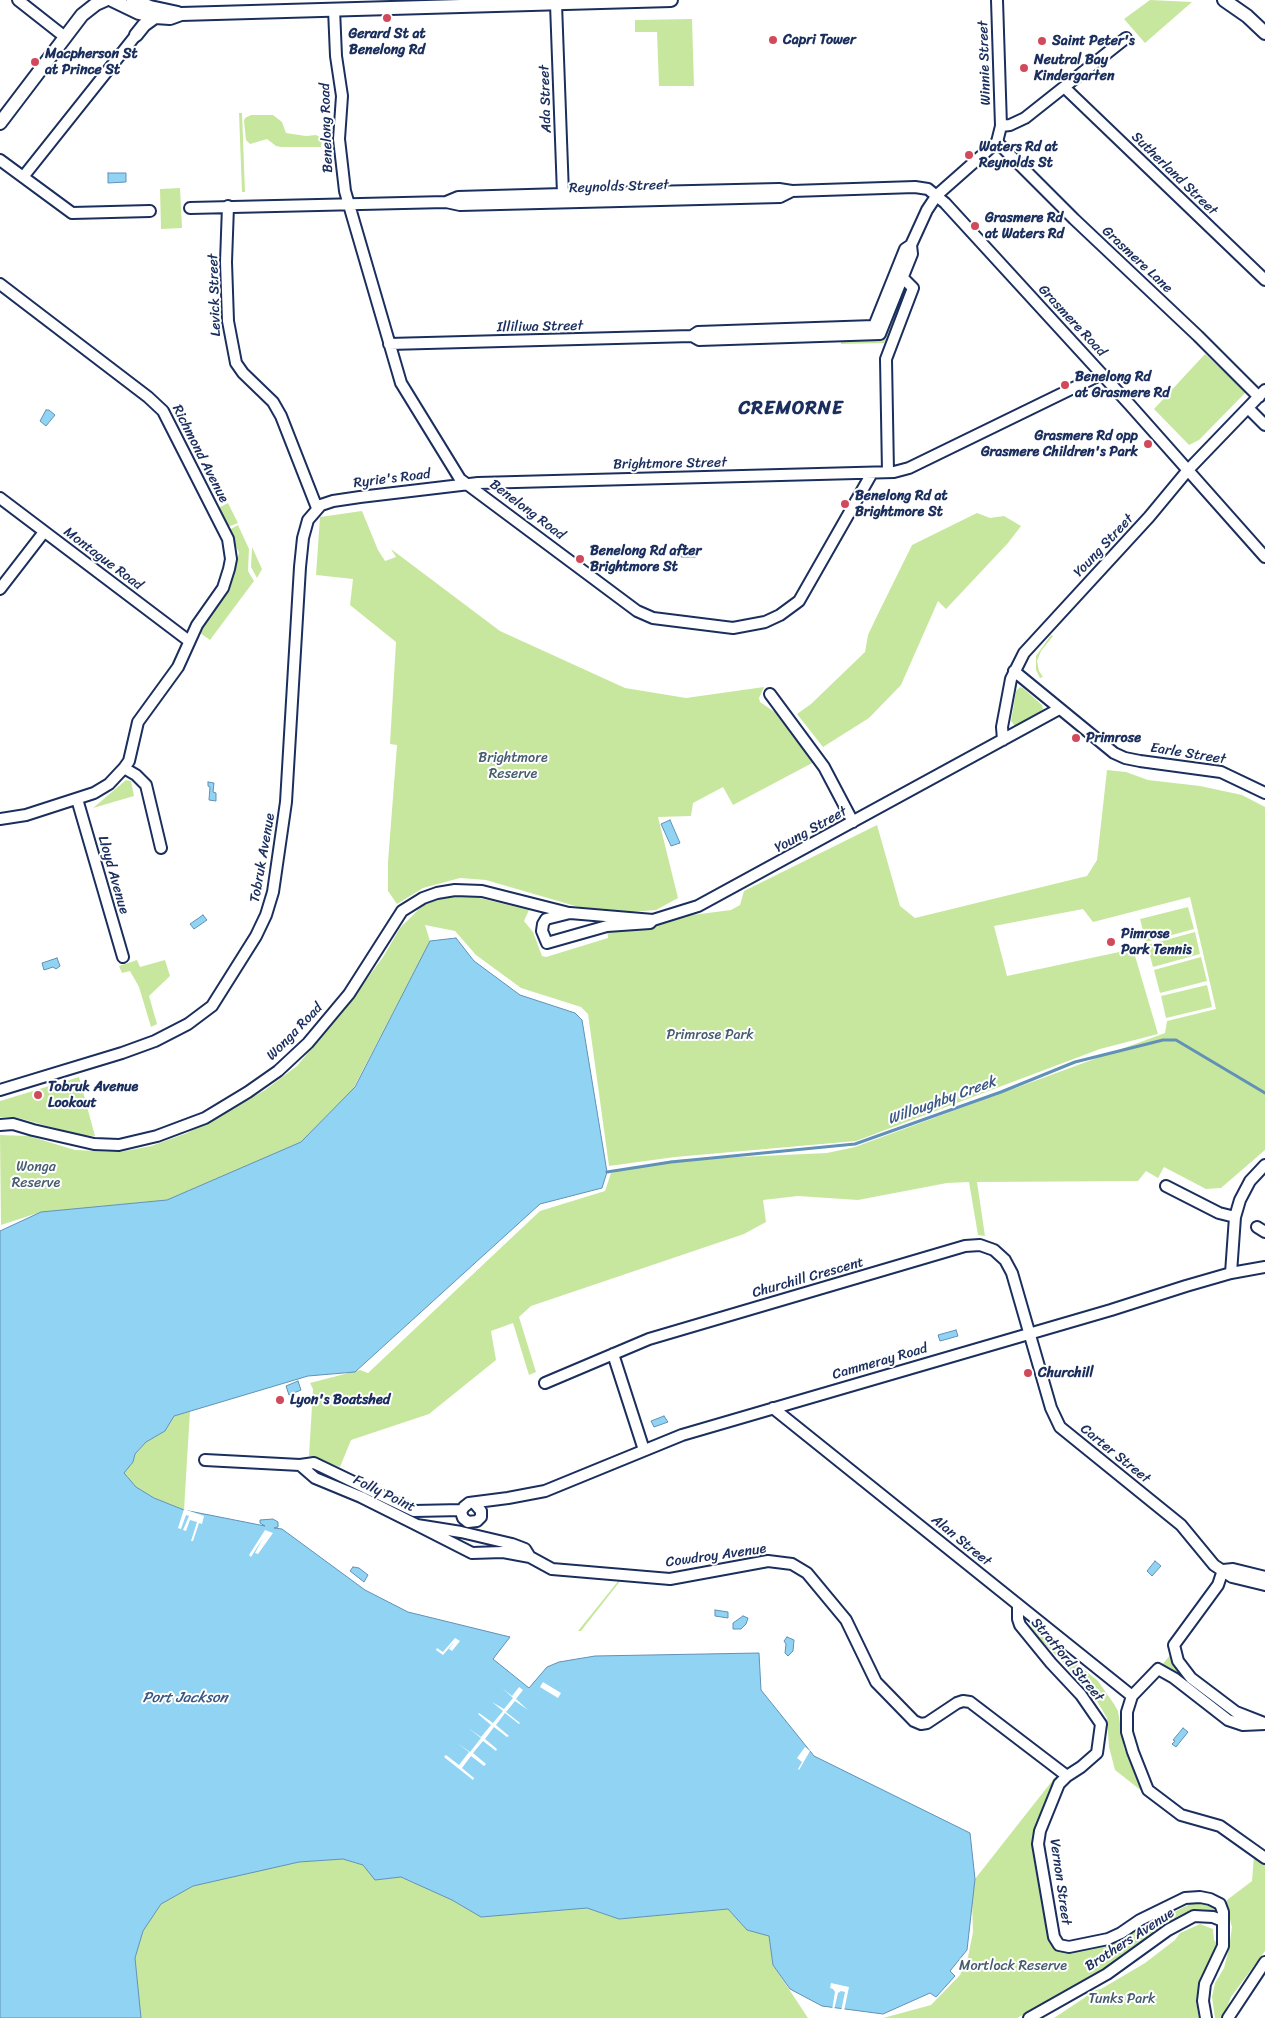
<!DOCTYPE html>
<style>
body{margin:0}
canvas{display:block;background:#fff}
</style>
<canvas width="1265" height="2018"></canvas>
<script>
const ctx = document.querySelector('canvas').getContext('2d');
ctx.lineJoin = 'round';
function paint(path, color) { ctx.fillStyle = color; ctx.fill(path, 'evenodd'); }
const toPath = rows => new Path2D(rows.map(r => 'M' + r).join(''));
function trace(path, color, width, dash) { ctx.strokeStyle = color; ctx.lineWidth = width; ctx.lineCap = dash ? 'butt' : 'round'; ctx.setLineDash(dash || []); ctx.stroke(path); }
function label(font, color, halo, rows, align = 'center') {
  ctx.font = font + ' Sriracha,sans-serif'; ctx.lineWidth = 4; ctx.setLineDash([]); ctx.textBaseline = 'middle'; ctx.strokeStyle = halo; ctx.fillStyle = color; for (const [text, x, y, turn = 0] of rows) {
    ctx.save(); ctx.translate(x, y); ctx.rotate((+turn || 0) * Math.PI / 180); ctx.textAlign = isNaN(turn) ? turn : align; if (halo) ctx.strokeText(text, 0, 0); ctx.fillText(text, 0, 0); ctx.restore();
  }
}
paint(toPath([
 [1150,0,1192,2,1145,43,1124,19],
 [692,19,694,86,659,86,657,32,635,32,635,20],
 [239,113,242,113,245,192,242,192],
 [251,115,273,115,282,122,286,133,306,136,316,135,322,138,321,147,281,147,276,146,267,139,250,144,246,140,244,121,245,118],
 [180,188,182,228,161,229,160,189],
 [904,288,907,290,884,343,841,344,841,341,884,339],
 [1205,354,1246,392,1199,440,1189,445,1154,409],
 [228,503,238,523,228,527,218,508],
 [362,511,378,550,385,561,396,557,391,549,500,631,625,688,686,698,764,687,759,698,760,702,782,717,816,761,733,805,723,787,693,803,691,816,658,817,678,898,656,910,616,913,582,908,486,880,460,878,423,888,397,904,388,891,388,862,397,745,390,744,396,642,350,605,353,579,316,575,320,517],
 [977,513,990,518,1004,516,1021,526,1008,543,946,609,938,601,901,685,869,718,823,747,797,714,811,704,865,652,868,635,876,618,912,545],
 [238,525,249,549,248,571,254,581,210,640,200,633,232,578,239,553,229,530],
 [252,547,262,569,257,578,251,567],
 [1051,635,1053,636,1041,651,1037,661,1039,671,1043,677,1040,678,1036,670,1036,656],
 [1020,687,1023,688,1042,705,1043,709,1040,712,1015,726,1011,721,1016,691],
 [1107,770,1126,772,1148,780,1200,786,1242,795,1265,807,1265,1150,1221,1188,1206,1189,1164,1167,1158,1178,1146,1171,1138,1181,977,1182,985,1236,978,1235,969,1182,947,1183,858,1200,798,1196,763,1200,766,1222,744,1234,531,1306,519,1317,536,1372,529,1375,513,1323,491,1331,496,1360,429,1414,351,1440,340,1467,309,1456,313,1389,310,1383,360,1370,368,1373,540,1211,605,1191,611,1173,673,1160,827,1153,855,1147,1165,1033,1167,1021,1216,1009,1190,897,1093,922,1083,909,994,926,1007,976,1133,949,1158,1034,1100,1049,856,1141,675,1157,609,1166,588,1014,581,1007,521,988,476,955,455,931,425,925,430,941,353,1089,301,1142,167,1200,41,1212,1,1225,0,1135,29,1136,75,1150,120,1152,151,1146,187,1133,225,1113,265,1090,297,1066,353,998,383,957,400,928,423,905,436,899,467,895,529,910,524,921,533,932,542,956,546,957,608,938,607,926,731,910,740,905,744,891,877,825,900,906,915,918,1087,876,1097,860],
 [126,780,131,781,134,796,93,808],
 [1188,907,1194,929,1146,942,1140,919],
 [1195,932,1200,954,1153,967,1147,945],
 [1201,957,1207,981,1160,993,1154,970],
 [137,960,140,967,165,960,170,976,149,996,157,1024,151,1027,139,987,130,971,122,973,119,966],
 [1207,985,1212,1007,1166,1018,1161,996],
 [79,1077,95,1136,80,1135,15,1117,0,1117,0,1101],
 [190,1411,184,1510,154,1498,136,1487,124,1473,133,1462,135,1454,146,1442,165,1431,174,1416],
 [619,1580,621,1580,581,1631,578,1631],
 [1029,1625,1098,1681,1114,1704,1118,1711,1124,1748,1143,1792,1115,1770,1109,1747,1107,1718,1091,1691,1030,1629],
 [1171,1654,1189,1681,1238,1719,1229,1714,1183,1681,1168,1667,1161,1666],
 [1056,1776,1034,1836,1056,1948,1071,1952,1109,1945,1190,1904,1202,1902,1216,1906,1218,1912,1190,1913,1172,1923,1107,1968,1017,2018,883,2018,931,2005,960,1975,968,1957,973,1932,972,1901,975,1879],
 [1254,1855,1265,1864,1265,1951,1231,1997,1224,2015,1225,2018,1215,2018,1212,1997,1215,1983,1224,1968,1229,1948,1232,1927,1226,1906,1227,1900,1252,1881],
 [343,1859,363,1865,376,1880,401,1877,452,1900,481,1917,587,1908,619,1919,728,1909,747,1930,769,1936,773,1965,808,2018,141,2018,135,1958,143,1931,161,1904,193,1886,264,1869,299,1862],
 [1200,1924,1213,1929,1214,1940,1217,1944,1196,2002,1199,2018,1054,2018,1096,1990,1101,1989,1145,1963,1175,1940,1180,1933]
]), '#c8e79e');
const water = toPath([
 [108,173,126,173,126,182,108,183,108,173],
 [46,410,49,410,55,415,46,426,40,421,46,410],
 [695,550,696,557,681,557,680,551,695,550],
 [208,782,214,783,213,792,216,793,216,801,209,800,210,787,208,786,208,782],
 [670,820,680,843,671,846,661,824,670,820],
 [203,915,207,920,194,929,190,924,203,915],
 [456,938,474,961,520,995,575,1013,582,1020,607,1172,602,1188,540,1204,355,1372,308,1376,174,1416,165,1431,146,1442,135,1454,133,1462,124,1473,136,1487,154,1498,184,1510,265,1526,260,1523,260,1520,273,1519,278,1522,278,1527,274,1528,282,1529,365,1590,408,1612,510,1637,493,1659,529,1688,547,1667,559,1662,595,1656,759,1653,761,1690,814,1756,970,1833,975,1879,967,1950,950,1971,955,1976,936,1997,930,1993,883,2014,822,2006,790,1989,773,1965,769,1936,747,1930,728,1909,619,1919,587,1908,481,1917,452,1900,401,1877,375,1880,363,1865,343,1859,299,1862,193,1886,161,1904,143,1931,135,1958,141,2018,0,2018,0,1231,41,1212,167,1200,301,1142,355,1087,430,941,456,938],
 [57,958,60,966,56,969,53,967,44,970,42,963,57,958],
 [956,1330,958,1336,940,1341,938,1335,956,1330],
 [298,1381,301,1390,289,1395,286,1386,298,1381],
 [664,1416,668,1422,654,1427,651,1421,664,1416],
 [1155,1561,1161,1566,1152,1576,1147,1571,1155,1561],
 [353,1567,359,1568,368,1575,364,1582,350,1571,353,1567],
 [715,1610,728,1612,728,1618,715,1616,715,1610],
 [743,1616,748,1618,746,1624,741,1629,733,1629,733,1623,743,1616],
 [787,1637,794,1640,793,1651,788,1656,785,1653,786,1644,784,1641,787,1637],
 [1183,1728,1188,1732,1176,1747,1172,1744,1175,1741,1173,1740,1183,1728]
]);
paint(water, '#90d3f2');
trace(water, '#6191b7', 1);
paint(toPath([
 [184,1509,204,1516,202,1524,199,1523,193,1541,191,1541,197,1522,190,1520,186,1531,183,1530,189,1516,186,1515,181,1529,178,1528],
 [265,1530,273,1533,258,1554,255,1553,263,1538,251,1557,249,1555],
 [455,1638,460,1641,452,1651,449,1649,455,1641,443,1655,436,1650,437,1648,443,1652],
 [543,1682,561,1693,558,1698,540,1687],
 [519,1687,523,1690,516,1699,528,1710,515,1701,506,1712,520,1723,519,1724,505,1713,496,1725,509,1736,507,1737,494,1727,485,1739,497,1749,496,1751,483,1741,473,1753,486,1764,484,1766,471,1756,462,1768,474,1778,473,1780,444,1757,446,1755,459,1765,469,1752,457,1743,470,1752,481,1738,468,1728,481,1737,491,1725,478,1714,479,1713,493,1723,503,1711,492,1702,504,1709,513,1698,502,1688,512,1696],
 [805,1747,810,1751,799,1770,798,1769,802,1762,797,1758],
 [831,1983,849,1987,844,2011,841,2011,845,1992,841,1991,838,1993,834,2010,832,2010,835,1992,833,1989,830,1988]
]), '#fff');
trace(toPath([
 [607,1172,671,1162,855,1144,1001,1092,1075,1062,1163,1040,1176,1040,1265,1093]
]), '#6191b7', 3);
const minor = toPath([
 [18,0,65,37],
 [556,4,563,194],
 [334,9,336,56,342,96,339,139,345,191,401,383,460,479,637,611,653,618,733,628,765,622,780,615,799,601,872,473],
 [1065,88,1265,280],
 [1001,126,1010,125,1025,118,1126,38],
 [997,142,1074,219,1198,336,1259,397],
 [0,160,72,213,150,211],
 [23,177,136,35],
 [446,202,458,197,563,194,779,189,792,191,915,187,928,189,945,203,1130,405,1265,557],
 [228,206,226,262,228,321,236,363,243,373,273,402,281,416,317,508],
 [190,208,446,202,460,205,780,197,792,191],
 [0,284,148,397,163,411,228,539,231,559,229,569,223,588,197,625,178,667,138,722,129,761,124,768,109,784,94,793,26,815,0,819],
 [692,336,698,332,874,326,905,249,911,245],
 [389,344,692,336,699,340,880,334,912,254,911,245,927,210,937,195,997,142,1001,126,997,0],
 [1248,408,1265,425],
 [888,472,886,359,913,288,903,278],
 [0,498,189,641],
 [0,589,44,532],
 [1014,671,1114,753,1125,758,1140,761,1221,772,1265,793],
 [770,694,824,767,853,822],
 [1003,740,1002,727,1011,679,1024,653,1149,517,1188,470,1265,390],
 [124,768,136,775,146,785,161,848],
 [77,799,123,957],
 [653,920,570,913,546,919,543,924,542,931,547,943,607,926,650,923,653,920,698,906,1059,709],
 [0,1090,122,1053,155,1041,188,1024,212,1006,256,936,266,915,273,892,286,802,300,567,303,538,308,520,321,505,333,501,360,497,478,483,894,472,909,468,1102,374],
 [0,1125,13,1124,33,1130,94,1144,119,1145,157,1136,205,1118,248,1092,278,1071,308,1043,349,994,402,911,423,898,437,893,455,890,482,891,569,913],
 [1166,1186,1219,1213,1235,1217],
 [1257,1227,1265,1232],
 [1231,1273,1235,1217,1240,1200,1250,1181,1265,1165],
 [613,1354,644,1450],
 [545,1383,649,1339,965,1246,980,1245,994,1250,1005,1260,1012,1273,1051,1408,1060,1427,1181,1525,1214,1565,1232,1577,1265,1585],
 [773,1408,1132,1696],
 [205,1460,300,1465,314,1463,414,1511,462,1510],
 [300,1465,315,1478,361,1497,417,1525,461,1532,512,1544,525,1549,530,1557],
 [475,1504,481,1511,481,1517,477,1521,468,1522,463,1518,461,1512,464,1507,469,1503,508,1498,545,1491,682,1435,1111,1310,1186,1286,1231,1273,1265,1267],
 [417,1525,472,1553,503,1552,530,1557,552,1569,670,1579,768,1561,792,1564,807,1573,846,1620,876,1682,914,1721,921,1724,927,1723,957,1703,963,1701,970,1702,1067,1776],
 [1223,1570,1218,1585,1174,1645,1178,1661,1191,1678,1236,1712,1264,1723],
 [1223,1570,1233,1569,1265,1577],
 [1018,1605,1018,1619,1020,1625,1051,1663,1081,1695,1101,1724,1097,1753,1081,1767,1067,1776,1059,1784,1040,1831,1038,1844,1054,1937,1059,1945,1069,1947,1108,1939,1121,1933,1140,1920,1185,1898,1200,1897,1210,1899,1220,1904,1223,1912,1223,1946,1205,1984,1203,2001,1206,2018],
 [1265,1724,1243,1725,1228,1720,1174,1678,1158,1669,1132,1696,1127,1712,1127,1732,1133,1752,1148,1790,1181,1815,1220,1826,1265,1858],
 [1029,2018,1107,1974,1168,1930,1194,1916,1213,1917,1223,1921],
 [1228,2018,1265,1962]
]);
const major = toPath([
 [112,0,139,13,155,17,170,18,181,14,671,0],
 [133,0,150,7,178,13],
 [1224,0,1247,16,1265,33],
 [136,35,144,25,155,17],
 [0,123,82,15,96,4,105,0]
]);
trace(minor, '#1b2f5e', 14);
trace(major, '#1b2f5e', 16);
trace(minor, '#fff', 10);
trace(major, '#fff', 12);
for (const [x, y, r, color] of [
 [387,18,5,"#d1495b"],
 [773,40,5,"#d1495b"],
 [1042,41,5,"#d1495b"],
 [35,62,5,"#d1495b"],
 [1024,68,5,"#d1495b"],
 [969,155,5,"#d1495b"],
 [975,226,5,"#d1495b"],
 [1065,385,5,"#d1495b"],
 [1148,444,5,"#d1495b"],
 [845,504,5,"#d1495b"],
 [580,559,5,"#d1495b"],
 [1076,738,5,"#d1495b"],
 [1111,942,5,"#d1495b"],
 [38,1095,5,"#d1495b"],
 [1028,1373,5,"#d1495b"],
 [280,1400,5,"#d1495b"]
]) { const dot = new Path2D(); dot.arc(x, y, r, 0, 2 * Math.PI); ctx.fillStyle = color; ctx.fill(dot); trace(dot, '#fff', 2); }
label('bold 14px', '#1b2f5e', '#fff', [
 ["Gerard St at",387,34,"center"],
 ["Benelong Rd",387,50,"center"],
 ["Capri Tower",783,40],
 ["Saint Peter's",1052,41],
 ["Macpherson St",45,54],
 ["at Prince St",45,70],
 ["Neutral Bay",1034,60],
 ["Kindergarten",1034,76],
 ["Waters Rd at",979,147],
 ["Reynolds St",979,163],
 ["Grasmere Rd",985,218],
 ["at Waters Rd",985,234],
 ["Benelong Rd",1075,377],
 ["at Grasmere Rd",1075,393],
 ["Grasmere Rd opp",1138,436,"right"],
 ["Grasmere Children's Park",1138,452,"right"],
 ["Benelong Rd at",855,496],
 ["Brightmore St",855,512],
 ["Benelong Rd after",590,551],
 ["Brightmore St",590,567],
 ["Primrose",1086,738],
 ["Pimrose",1121,934],
 ["Park Tennis",1121,950],
 ["Tobruk Avenue",48,1087],
 ["Lookout",48,1103],
 ["Churchill",1038,1373],
 ["Lyon's Boatshed",290,1400]
], 'left');
label('14px', '#1b2f5e', '#fff', [
 ["Winnie Street",985,63,-92],
 ["Ada Street",546,99,-92],
 ["Benelong Road",327,128,-92],
 ["Sutherland Street",1174,174,44],
 ["Reynolds Street",619,187,-2],
 ["Grasmere Lane",1137,260,43],
 ["Levick Street",215,295,-92],
 ["Grasmere Road",1072,321,47],
 ["Illiliwa Street",540,327,-1],
 ["Richmond Avenue",200,454,63],
 ["Brightmore Street",670,464,-1],
 ["Ryrie's Road",392,479,-7],
 ["Benelong Road",527,510,37],
 ["Young Street",1104,546,-47],
 ["Montague Road",103,559,37],
 ["Earle Street",1188,754,9],
 ["Young Street",811,830,-29],
 ["Tobruk Avenue",263,858,-80],
 ["Lloyd Avenue",113,875,74],
 ["Wonga Road",295,1032,-46],
 ["Churchill Crescent",808,1278,-16],
 ["Cammeray Road",880,1362,-16],
 ["Carter Street",1115,1454,39],
 ["Folly Point",384,1494,26],
 ["Alan Street",961,1541,39],
 ["Cowdroy Avenue",716,1556,-8],
 ["Stratford Street",1067,1660,50],
 ["Vernon Street",1060,1882,82],
 ["Brothers Avenue",1130,1940,-33]
]);
label('14px', '#465d6e', '#fff', [
 ["Brightmore",513,758],
 ["Reserve",513,774],
 ["Primrose Park",710,1035],
 ["Wonga",36,1167],
 ["Reserve",36,1183],
 ["Mortlock Reserve",1013,1966],
 ["Tunks Park",1122,1999]
]);
label('italic 15px', '#385883', '#fff', [
 ["Willoughby Creek",942,1101,-20],
 ["Port Jackson",185,1698]
]);
ctx.letterSpacing = '1px';
label('bold 19px', '#1b2f5e', '#fff', [
 ["CREMORNE",791,409]
]);
ctx.letterSpacing = '0px';
</script>
